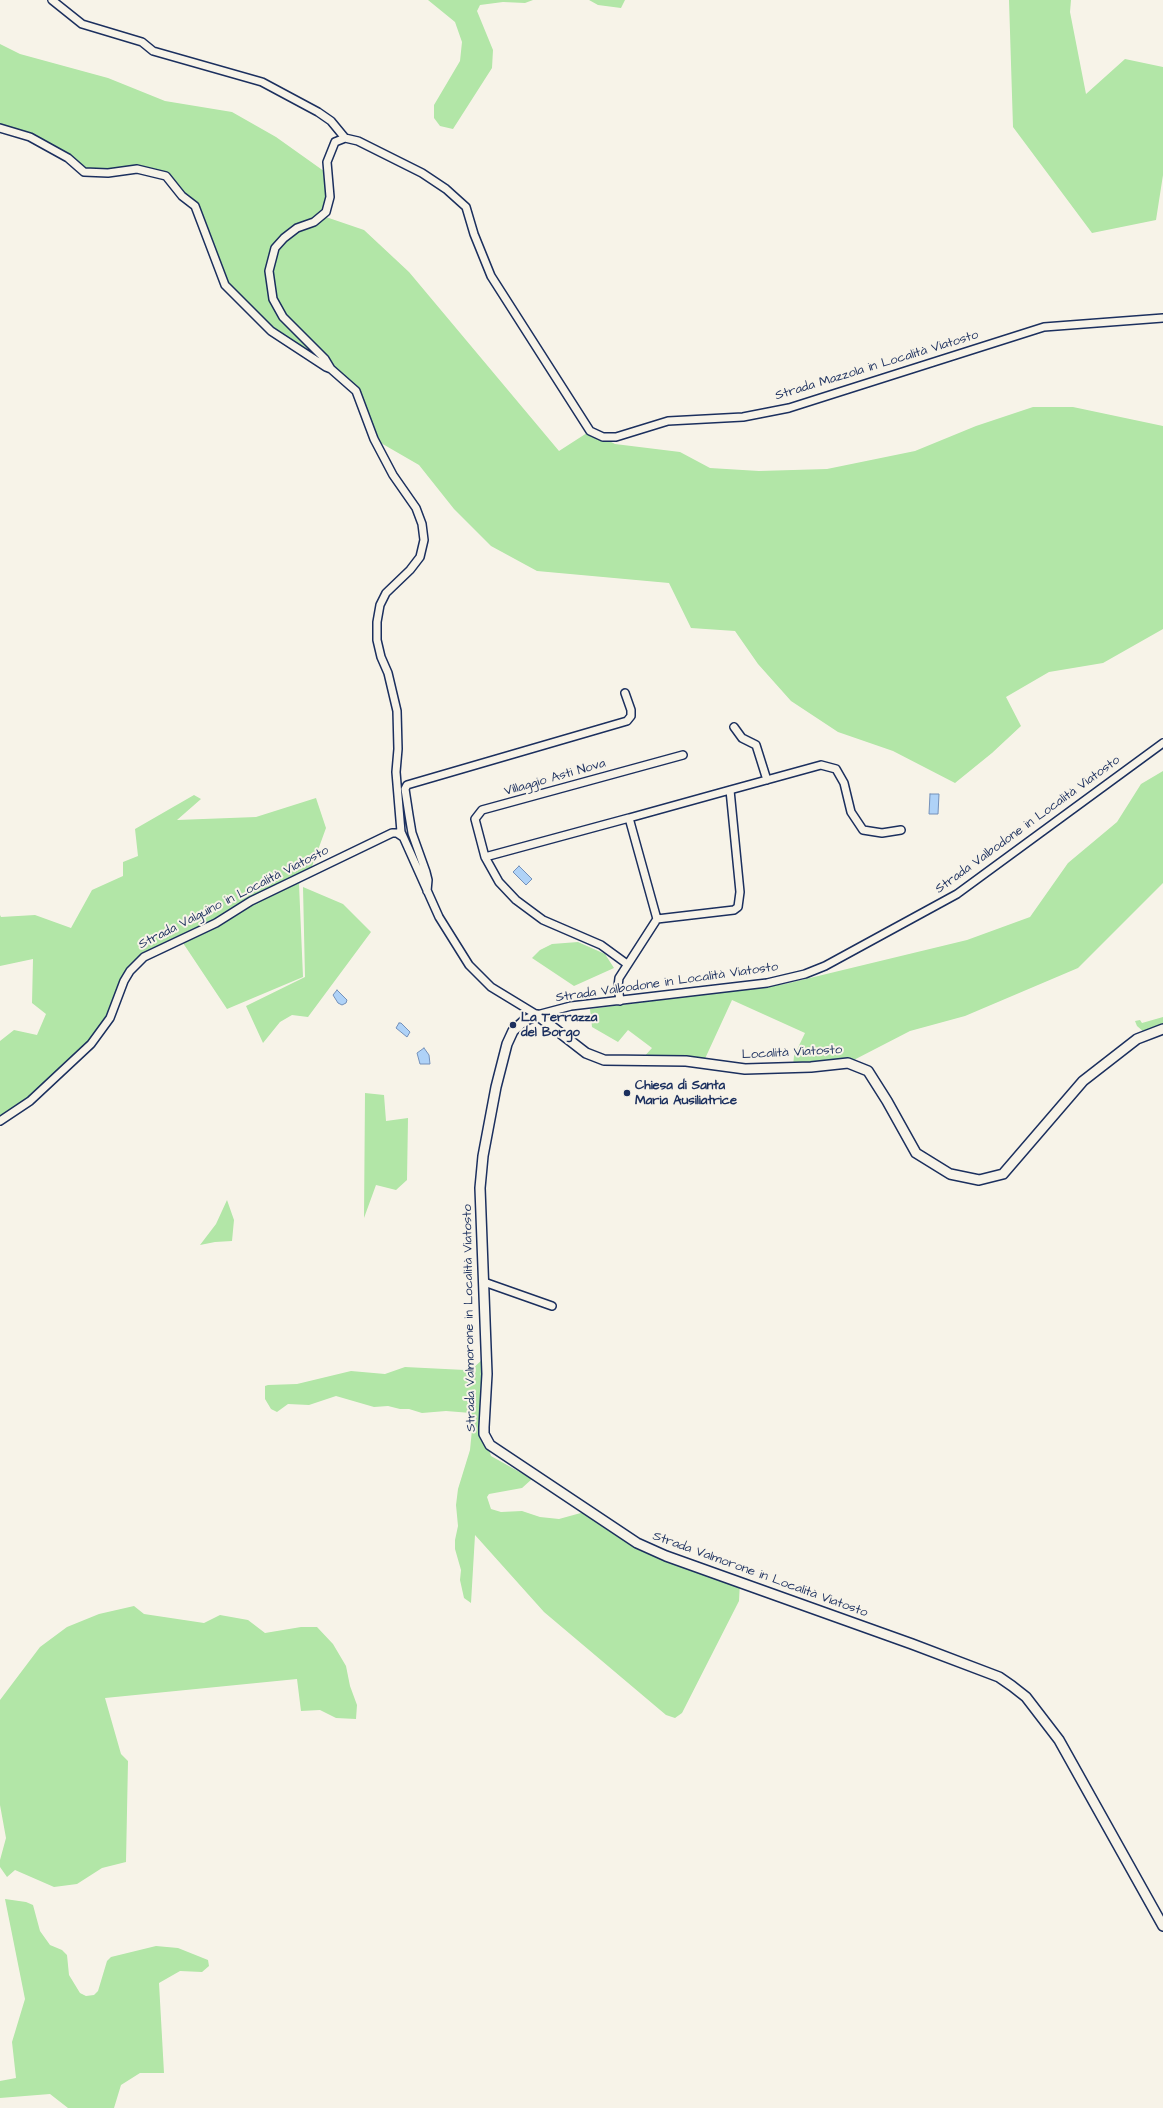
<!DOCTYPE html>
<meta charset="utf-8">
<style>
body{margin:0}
canvas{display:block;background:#f7f3e8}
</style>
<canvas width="1163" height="2108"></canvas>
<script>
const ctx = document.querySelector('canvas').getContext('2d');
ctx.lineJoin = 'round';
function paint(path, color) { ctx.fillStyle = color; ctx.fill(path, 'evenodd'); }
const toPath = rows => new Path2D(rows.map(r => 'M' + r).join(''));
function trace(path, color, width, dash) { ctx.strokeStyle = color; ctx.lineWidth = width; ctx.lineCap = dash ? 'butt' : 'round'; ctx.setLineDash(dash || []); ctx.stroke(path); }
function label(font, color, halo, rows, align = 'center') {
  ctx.font = font + ' "Architects Daughter",sans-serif'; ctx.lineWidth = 4; ctx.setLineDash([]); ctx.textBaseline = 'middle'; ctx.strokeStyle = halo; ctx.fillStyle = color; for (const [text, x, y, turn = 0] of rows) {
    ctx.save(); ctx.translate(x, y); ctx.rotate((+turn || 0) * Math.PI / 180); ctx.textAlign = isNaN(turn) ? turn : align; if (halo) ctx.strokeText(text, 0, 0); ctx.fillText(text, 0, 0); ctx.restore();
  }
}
paint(toPath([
 [428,0,533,0,525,3,503,2,480,5,477,11,493,50,492,68,453,129,440,126,434,118,434,105,460,61,462,42,455,22],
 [589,0,625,0,621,8,598,5],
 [1009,0,1071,0,1070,12,1086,94,1125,59,1163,67,1163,175,1156,220,1092,233,1013,127],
 [0,44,20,54,108,78,165,101,232,112,276,137,328,174,330,185,323,216,364,230,409,272,559,451,590,431,615,444,680,452,710,468,759,471,827,469,915,451,976,426,1033,407,1073,407,1163,426,1163,629,1103,663,1049,672,1006,697,1021,726,992,753,955,783,893,751,838,732,791,701,758,664,735,631,691,628,669,583,537,571,491,546,454,509,419,465,374,439,356,391,339,375,273,332,225,285,195,206,166,176,137,169,84,172,49,148,0,128],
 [1163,771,1163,883,1078,968,965,1016,910,1031,848,1063,793,1066,794,1056,805,1033,732,1000,703,1063,642,1059,652,1048,628,1030,618,1042,592,1027,590,1009,785,984,967,940,1030,917,1068,863,1117,822,1141,784],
 [194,795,201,799,177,820,256,817,316,798,326,828,310,872,299,884,303,977,227,1009,181,940,136,964,101,1032,54,1079,0,1121,0,1041,14,1030,37,1035,46,1014,32,1003,33,959,0,966,0,915,1,917,35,915,71,928,92,890,123,876,123,862,138,856,135,829],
 [303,887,343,904,371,932,308,1017,292,1015,280,1022,263,1043,246,1006,305,977],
 [578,942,605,954,614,968,574,986,532,958,540,950,552,944],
 [1163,1017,1163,1024,1144,1032,1137,1026,1135,1021,1140,1020,1142,1023],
 [365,1093,384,1095,386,1121,408,1118,407,1180,396,1190,376,1185,364,1218],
 [227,1200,234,1220,232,1241,215,1242,200,1245,216,1224],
 [482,1360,487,1374,484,1434,491,1456,532,1479,522,1488,489,1494,487,1497,491,1509,501,1512,522,1511,540,1517,559,1519,588,1511,637,1543,740,1582,739,1601,682,1713,675,1718,666,1715,544,1612,475,1535,471,1603,464,1598,460,1580,461,1570,455,1549,455,1540,458,1526,456,1505,458,1489,470,1450,473,1419,471,1413,446,1411,422,1413,409,1409,400,1409,388,1406,374,1407,336,1396,309,1405,288,1404,277,1412,271,1409,265,1399,265,1386,268,1385,297,1384,351,1371,385,1374,405,1367,465,1370,472,1369],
 [134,1606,144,1614,204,1623,220,1615,248,1620,265,1633,301,1627,317,1627,333,1644,346,1666,350,1686,357,1705,356,1719,336,1718,320,1710,301,1711,297,1679,105,1698,121,1754,128,1761,126,1862,102,1868,77,1884,54,1887,15,1870,7,1877,0,1867,0,1860,6,1838,0,1805,0,1700,40,1647,67,1627,99,1614],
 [5,1899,26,1902,33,1905,40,1931,50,1945,62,1950,67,1955,69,1975,80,1993,86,1996,94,1995,98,1991,107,1961,111,1957,156,1946,178,1948,208,1960,209,1966,202,1972,180,1971,159,1983,164,2073,140,2073,121,2085,114,2108,68,2108,50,2094,0,2098,0,2081,16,2078,12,2042,25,1999]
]), '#b2e6a7');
const water = toPath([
 [930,794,939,794,938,814,929,814,930,794],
 [519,866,532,879,526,885,513,872,519,866],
 [337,990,347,1000,346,1003,342,1005,338,1003,333,995,337,990],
 [399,1023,401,1023,410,1032,407,1037,396,1028,399,1023],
 [424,1048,429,1055,430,1064,420,1064,417,1053,424,1048]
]);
paint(water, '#afd2f7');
trace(water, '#7491ba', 1);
const minor = toPath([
 [52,0,82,24,142,42,153,51,262,82,318,112,331,121,345,138],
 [0,128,30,137,68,158,84,172,108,173,137,169,166,176,182,196,195,206,225,285,271,331,326,367,331,369],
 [1163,318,1044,327,789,408,743,417,668,421,616,437,603,437,590,431,491,276,474,234,466,207,446,189,422,173,358,141,345,138,335,142,327,162,330,197,326,212,314,222,297,228,284,238,275,248,269,271,273,299,283,317,325,359,331,369,356,391,374,439,393,475,416,508,422,524,424,540,420,557,410,570,386,593,380,605,377,622,377,640,381,657,388,673,397,711,398,749,396,772,401,832,439,917,469,965,491,987,537,1015,571,1006,767,983,805,974,825,966,957,894,1163,743],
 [734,727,742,738,756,745,767,780],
 [730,790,821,765,836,769,844,783,851,812,863,830,882,833,901,830],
 [485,857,629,818],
 [427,891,428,880,426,872,412,833,409,815,405,789,407,785,627,721,631,716,631,710,625,693],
 [627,964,601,945,543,920,516,900,499,882,485,857,475,819,482,810,683,755],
 [620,1001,618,986,619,978,657,919,734,910,738,907,740,892,730,790,629,818,657,919],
 [0,1121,30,1101,91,1044,110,1018,124,981,130,971,144,957,216,923,251,901,392,833,397,833,403,837],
 [484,1282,552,1306]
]);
const tertiary = toPath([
 [1163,1029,1137,1039,1083,1081,1003,1174,979,1180,950,1174,916,1153,887,1101,868,1071,848,1063,811,1067,745,1069,686,1061,604,1060,586,1053,537,1015,524,1021,513,1031,507,1044,496,1087,483,1156,480,1188,487,1374,484,1427,484,1434,490,1445,637,1543,666,1556,912,1644,999,1677,1012,1686,1026,1697,1059,1740,1163,1926]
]);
trace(minor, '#1b2f5e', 10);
trace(tertiary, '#1b2f5e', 12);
trace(minor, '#f7f3e8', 7);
trace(tertiary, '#f7f3e8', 9);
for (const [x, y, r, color] of [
 [513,1025,4,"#1b2f5e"],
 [627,1093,4,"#1b2f5e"]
]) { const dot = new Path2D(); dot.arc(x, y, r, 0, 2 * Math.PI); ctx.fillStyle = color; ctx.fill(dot); trace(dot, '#f7f3e8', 1.5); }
label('13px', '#1b2f5e', '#f7f3e8', [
 ["Strada Mazzola in Località Viatosto",877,366,-17],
 ["Villaggio Asti Nova",555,778,-16],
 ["Strada Valbodone in Località Viatosto",1028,825,-36],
 ["Strada Valguino in Località Viatosto",234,898,-27],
 ["Strada Valbodone in Località Viatosto",667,983,-8],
 ["Località Viatosto",792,1053,-3],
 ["Strada Valmorone in Località Viatosto",470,1318,-91],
 ["Strada Valmorone in Località Viatosto",760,1575,20]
]);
label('bold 13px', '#1b2f5e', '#f7f3e8', [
 ["La Terrazza",521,1018],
 ["del Borgo",521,1033],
 ["Chiesa di Santa",635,1086],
 ["Maria Ausiliatrice",635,1101]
], 'left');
</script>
